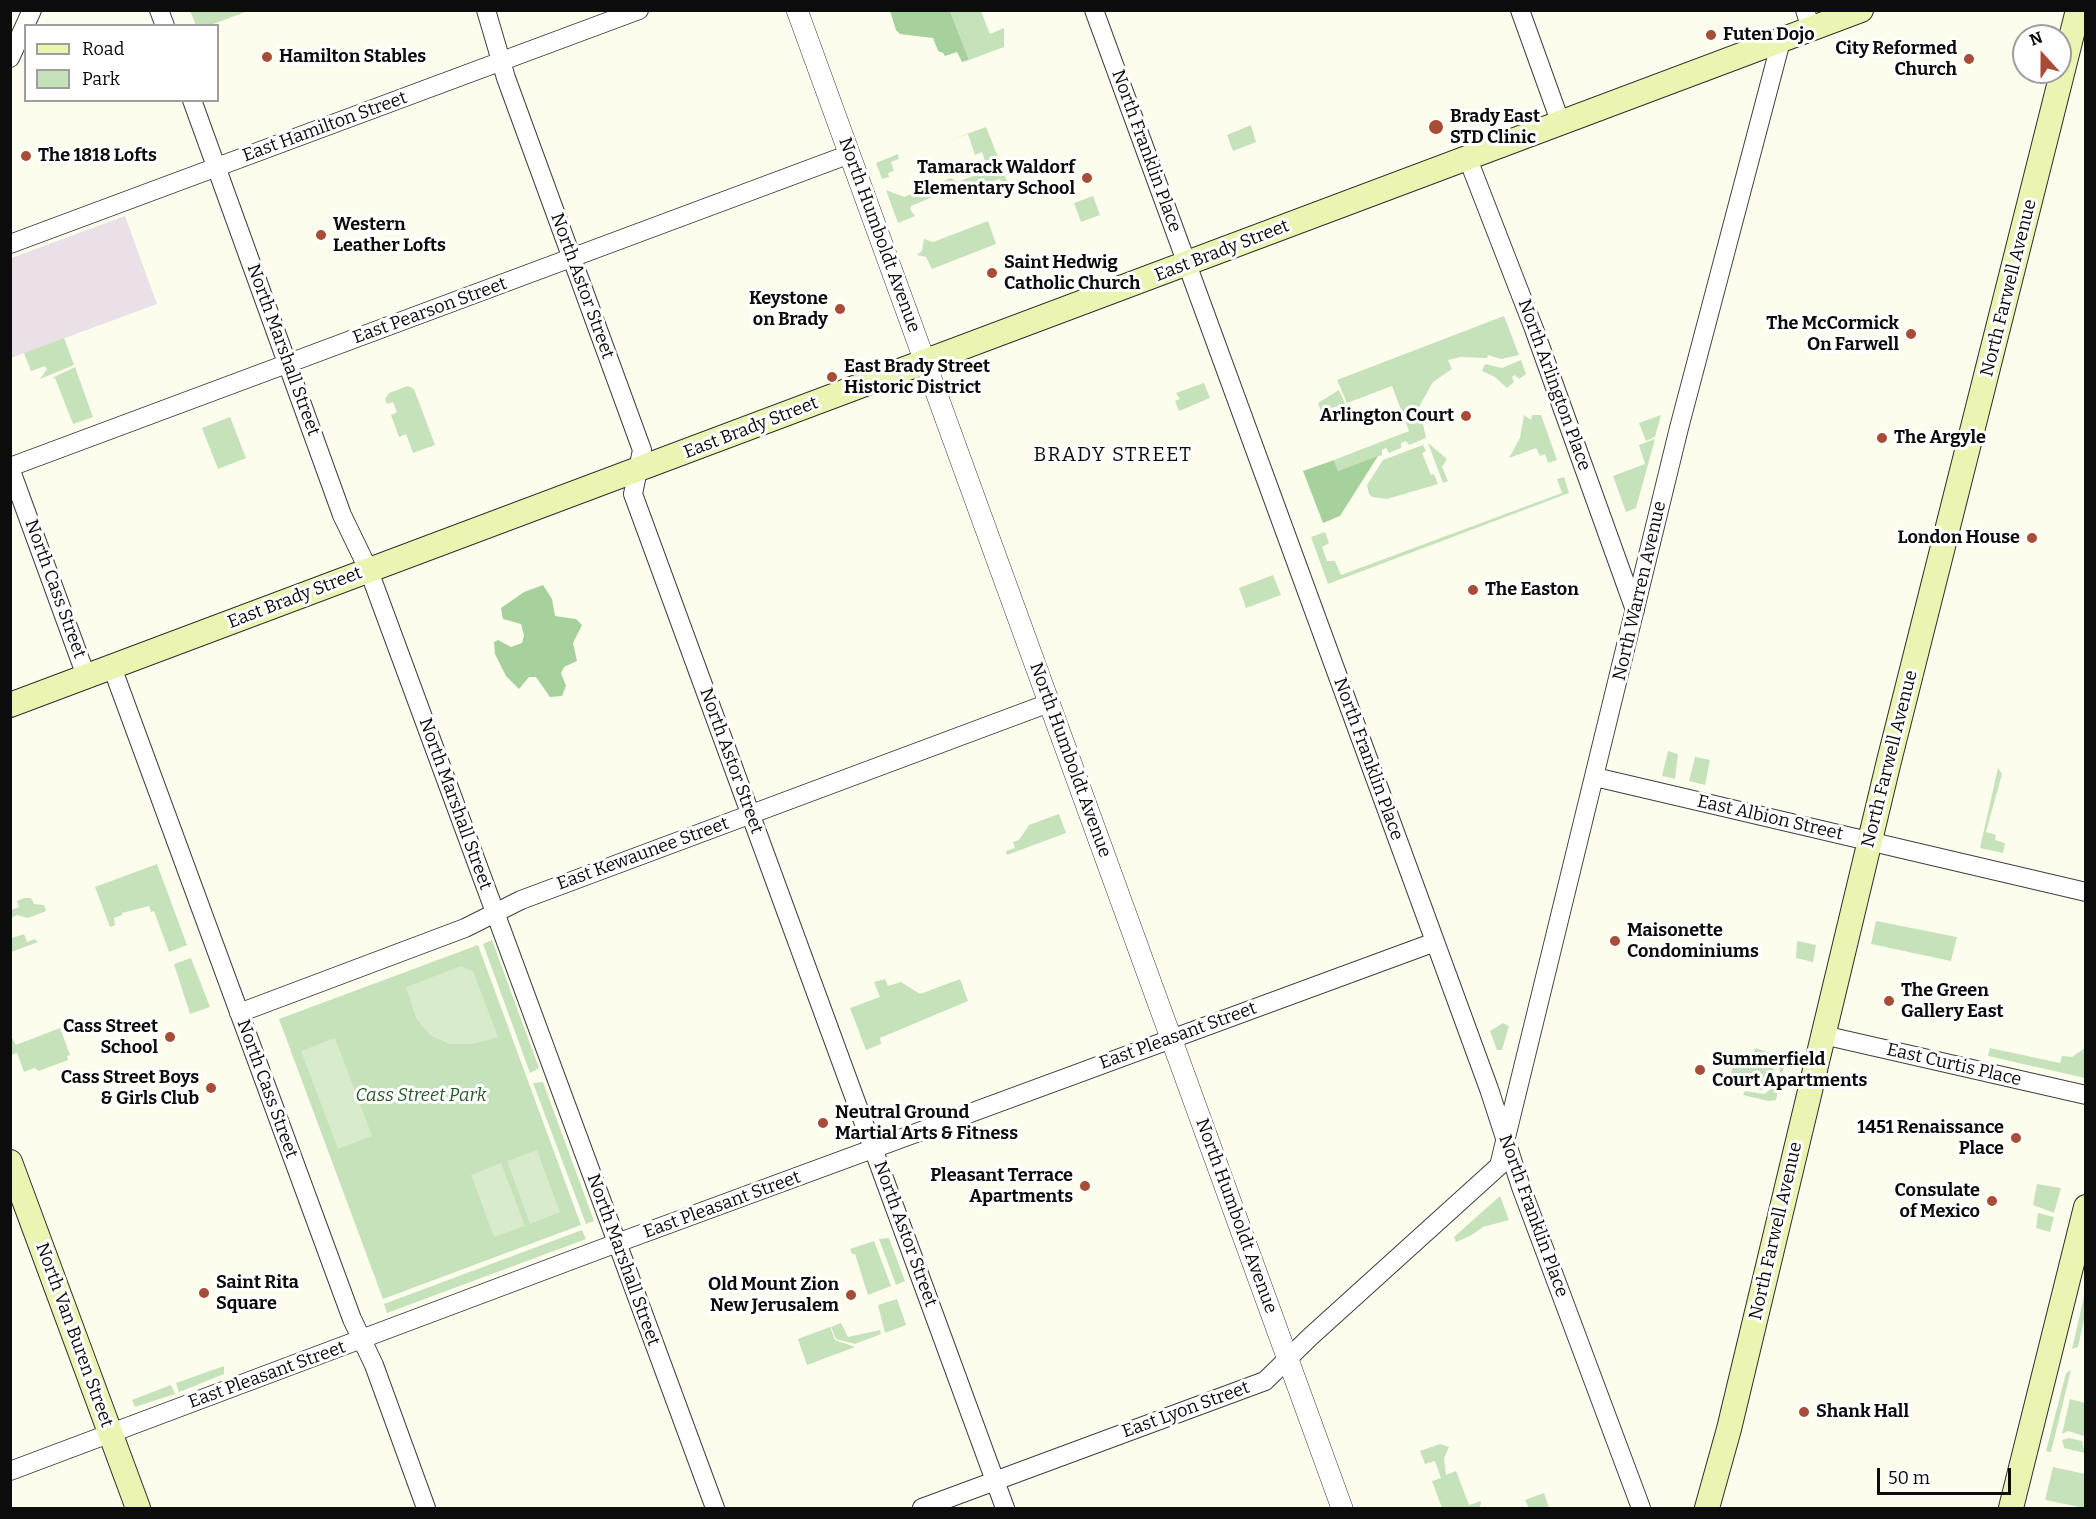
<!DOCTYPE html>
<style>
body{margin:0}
#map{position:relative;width:2096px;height:1519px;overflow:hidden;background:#fcfded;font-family:Bitter,serif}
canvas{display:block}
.frame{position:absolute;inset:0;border:12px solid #0c0c0c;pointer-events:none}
.legend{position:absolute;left:24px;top:24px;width:195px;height:78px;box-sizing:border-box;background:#fff;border:2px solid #9e9e9e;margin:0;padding:8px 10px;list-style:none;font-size:18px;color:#0c0c0c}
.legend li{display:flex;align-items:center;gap:12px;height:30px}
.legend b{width:30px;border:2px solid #9e9e9e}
.north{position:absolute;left:2012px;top:24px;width:60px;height:60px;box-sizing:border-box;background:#fff;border:2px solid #9e9e9e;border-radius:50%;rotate:339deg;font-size:16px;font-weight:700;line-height:24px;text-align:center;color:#0c0c0c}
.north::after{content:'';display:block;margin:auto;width:21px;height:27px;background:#a94c36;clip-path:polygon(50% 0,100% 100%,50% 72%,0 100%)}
.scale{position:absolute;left:1877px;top:1468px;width:134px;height:27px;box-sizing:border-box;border:3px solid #0c0c0c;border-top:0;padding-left:8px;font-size:18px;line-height:21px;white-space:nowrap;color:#0c0c0c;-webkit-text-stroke:4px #fff;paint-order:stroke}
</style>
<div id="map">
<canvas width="2096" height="1519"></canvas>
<div class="frame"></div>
<ul class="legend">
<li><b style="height:8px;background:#ebf4b0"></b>Road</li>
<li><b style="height:16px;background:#c6e2bb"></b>Park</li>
</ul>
<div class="north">N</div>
<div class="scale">50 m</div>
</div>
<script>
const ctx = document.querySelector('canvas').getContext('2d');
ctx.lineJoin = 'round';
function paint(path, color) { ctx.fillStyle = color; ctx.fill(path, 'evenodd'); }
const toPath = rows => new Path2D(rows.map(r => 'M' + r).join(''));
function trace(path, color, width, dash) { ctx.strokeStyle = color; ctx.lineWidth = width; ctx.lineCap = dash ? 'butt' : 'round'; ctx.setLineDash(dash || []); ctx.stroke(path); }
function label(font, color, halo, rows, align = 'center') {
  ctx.font = font + ' Bitter,serif'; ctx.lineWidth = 6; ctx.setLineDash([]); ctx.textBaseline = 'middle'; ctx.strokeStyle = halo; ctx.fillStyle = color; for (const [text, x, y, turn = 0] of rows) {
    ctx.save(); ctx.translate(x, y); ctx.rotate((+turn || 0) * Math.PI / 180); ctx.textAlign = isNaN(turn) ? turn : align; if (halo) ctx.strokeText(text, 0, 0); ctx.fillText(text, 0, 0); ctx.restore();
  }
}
paint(toPath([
 [125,216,157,304,11,358,11,258]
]), '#eae1e8');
paint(toPath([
 [190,11,190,10,248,11,208,26,196,25],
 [950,11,981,11,990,34,1004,28,1004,47,969,60],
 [1251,125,1256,142,1233,151,1227,135],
 [986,127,1000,162,987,167,982,152,975,155,968,134,945,142],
 [898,154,899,159,891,162,894,171,888,173,889,177,882,179,876,163],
 [1001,166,1010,189,993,194,992,192,1003,185,1000,179,975,187,973,185,963,188,961,185,911,206,910,209,915,216,898,223,886,190,904,197,951,178,957,182],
 [1093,196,1100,215,1081,222,1074,203],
 [988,221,996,244,932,269,926,257,917,255,922,251,924,239,933,242],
 [1504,316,1519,355,1501,359,1488,355,1487,358,1461,357,1448,360,1452,369,1433,382,1419,407,1419,418,1422,419,1426,438,1409,445,1406,441,1401,443,1401,448,1389,453,1386,448,1382,450,1382,455,1338,471,1334,460,1409,431,1392,386,1347,403,1337,380],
 [64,338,74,365,40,379,47,369,45,366,31,371,24,353],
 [1521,360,1526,374,1519,379,1515,375,1512,377,1514,382,1507,388,1495,377,1482,371,1485,364,1502,368],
 [75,367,93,417,73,424,55,378,52,378],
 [1204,383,1210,398,1179,411,1175,401,1180,399,1176,393],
 [408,386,414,389,435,445,413,453,406,434,399,437,391,415,397,412,393,402,387,404,385,399,389,393],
 [1339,390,1345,404,1321,411,1318,403],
 [1524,415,1531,420,1532,415,1541,415,1557,460,1548,463,1545,454,1540,456,1536,448,1509,458,1520,438],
 [1661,415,1655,437,1646,441,1639,423],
 [230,417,246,458,218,469,202,428],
 [1655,439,1636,508,1626,512,1613,476,1645,464,1639,445],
 [1428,443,1447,459,1442,467,1448,481,1443,483],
 [1423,445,1426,451,1422,453,1431,475,1434,474,1438,484,1387,499,1372,497,1369,494,1367,485,1383,460],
 [1564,477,1569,493,1328,584,1311,537,1325,532,1329,543,1322,547,1327,561,1335,561,1341,575,1562,493,1557,479],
 [1273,575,1281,595,1246,608,1239,588],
 [1668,751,1678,754,1675,779,1662,776],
 [1695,757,1710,760,1705,785,1689,781],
 [1998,768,2002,774,1986,832,1996,835,1995,840,2005,843,2003,853,1980,848],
 [1059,814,1066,833,1007,855,1006,851,1015,848,1013,842,1019,840,1029,825],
 [157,864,187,945,169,952,154,911,151,912,149,906,122,913,122,915,114,918,115,925,110,927,95,887],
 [24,898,31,898,34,904,44,905,46,911,28,918,17,915,11,918,11,910,19,907,17,901],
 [1876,921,1957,937,1951,961,1871,944],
 [24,934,27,942,35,939,38,942,11,952,12,938],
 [492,940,539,1068,530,1073,483,944],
 [1797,941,1816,945,1813,962,1796,958],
 [478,945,581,1225,383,1299,279,1019],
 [191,958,210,1007,190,1014,174,964],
 [885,979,888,986,901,982,920,994,960,979,968,1001,880,1038,881,1044,866,1050,850,1008,880,997,874,982],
 [1503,1023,1509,1026,1502,1050,1497,1050,1490,1031],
 [60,1028,70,1055,67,1056,68,1060,39,1071,34,1068,24,1072,17,1053,11,1055,11,1036,16,1045],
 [1755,1048,1786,1058,1782,1075,1774,1059,1754,1052],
 [1990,1048,2060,1063,2062,1056,2072,1057,2085,1048,2085,1078,1988,1056],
 [1736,1052,1772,1063,1775,1074,1769,1074,1767,1080,1772,1082,1769,1086,1761,1090,1729,1082],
 [543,1082,594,1221,586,1224,533,1083],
 [1777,1085,1779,1085,1776,1100,1768,1101,1743,1095,1745,1091,1764,1094],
 [2037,1184,2061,1188,2054,1213,2033,1205],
 [1500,1196,1509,1220,1483,1227,1470,1236,1456,1242,1454,1237],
 [2038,1213,2054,1217,2050,1232,2036,1228],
 [582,1230,586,1239,387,1313,384,1304],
 [889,1238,905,1281,896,1285,879,1239],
 [874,1241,891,1286,868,1295,855,1254,852,1254,850,1249],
 [2085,1292,2085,1315,2078,1347,2072,1349],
 [897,1299,906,1325,885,1333,878,1305],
 [841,1323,848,1337,880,1330,881,1334,855,1344,836,1339,831,1327],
 [830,1327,835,1340,855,1347,807,1365,798,1339],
 [224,1366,224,1374,179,1392,176,1383],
 [2071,1370,2051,1452,2046,1451,2066,1373],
 [171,1385,175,1394,135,1407,132,1400],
 [2070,1399,2085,1403,2084,1436,2068,1431,2062,1434],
 [2069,1438,2082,1441,2085,1453,2064,1448,2062,1440],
 [1440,1444,1449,1447,1444,1458,1446,1475,1456,1471,1469,1505,1481,1501,1480,1508,1442,1508,1432,1481,1441,1478,1435,1461,1425,1464,1420,1451],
 [2053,1467,2085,1474,2085,1508,2045,1500],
 [1544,1493,1549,1508,1529,1508,1525,1500]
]), '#c6e2bb');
paint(toPath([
 [890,11,950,11,969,60,962,62,957,52,945,56,943,53,938,51,933,38,900,34,896,30],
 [1378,456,1340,516,1323,523,1303,471,1334,460,1338,471],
 [543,585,552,599,555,616,576,619,582,625,573,643,577,661,564,667,561,673,566,686,562,696,550,697,536,677,529,677,519,689,506,676,495,654,494,642,498,640,511,647,522,643,524,635,521,624,503,619,501,608,524,592]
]), '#a7d19c');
paint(toPath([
 [461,966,473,971,498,1037,473,1044,449,1044,430,1035,416,1018,406,987],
 [335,1038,372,1136,338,1149,301,1051],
 [537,1150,560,1212,530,1224,507,1161],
 [501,1163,525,1226,494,1237,471,1175]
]), '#d8ebcc');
const minor = toPath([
 [159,10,165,26],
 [486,10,506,78,642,450,633,494,1005,1508],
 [1094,10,1489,1089,1521,1187,1641,1508],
 [1520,10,1561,124],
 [1805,10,1811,29],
 [10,58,32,10],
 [192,100,342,515,369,571,715,1508],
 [1468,159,1534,329,1635,610],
 [10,244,639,10],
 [10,467,850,154],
 [10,468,86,676],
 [112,667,352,1319,374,1365,426,1508],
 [1595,777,2086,892],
 [239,1013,465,928,521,900,1049,703],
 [1823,1035,2086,1095],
 [10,1471,617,1243,1435,942],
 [922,1508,1265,1381,1310,1337,1499,1166,1679,428,1781,41]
]);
const tertiary = toPath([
 [797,10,1342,1508]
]);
const secondary = toPath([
 [10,705,1861,10],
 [10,1162,138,1508],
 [1707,1508,1729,1429,1889,761,2078,10],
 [2011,1508,2086,1207]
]);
trace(minor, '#3f3f3f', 20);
trace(tertiary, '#3f3f3f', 22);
trace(secondary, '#2e2e2e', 26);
trace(minor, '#fff', 18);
trace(tertiary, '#fff', 21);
trace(secondary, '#ebf4b0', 24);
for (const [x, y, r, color] of [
 [1711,35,6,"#a94c36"],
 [267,57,6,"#a94c36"],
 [1969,59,6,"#a94c36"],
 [1436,127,8,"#a94c36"],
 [26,156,6,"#a94c36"],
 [1087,178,6,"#a94c36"],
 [321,235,6,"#a94c36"],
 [992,273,6,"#a94c36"],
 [840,309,6,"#a94c36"],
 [1911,334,6,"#a94c36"],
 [832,377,6,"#a94c36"],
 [1466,416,6,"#a94c36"],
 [1882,438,6,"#a94c36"],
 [2032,538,6,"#a94c36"],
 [1473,590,6,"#a94c36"],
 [1615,941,6,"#a94c36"],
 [1889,1001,6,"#a94c36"],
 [170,1037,6,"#a94c36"],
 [1700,1070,6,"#a94c36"],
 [211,1088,6,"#a94c36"],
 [823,1123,6,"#a94c36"],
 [2016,1138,6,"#a94c36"],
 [1085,1186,6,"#a94c36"],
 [1992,1201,6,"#a94c36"],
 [204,1293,6,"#a94c36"],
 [851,1295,6,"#a94c36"],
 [1804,1412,6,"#a94c36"]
]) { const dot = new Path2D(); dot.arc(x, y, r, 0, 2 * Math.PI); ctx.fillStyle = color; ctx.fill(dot); trace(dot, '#fff', 2); }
label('bold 18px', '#0c0c0c', '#fff', [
 ["Futen Dojo",1723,35],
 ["City Reformed",1957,49,"right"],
 ["Church",1957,70,"right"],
 ["Hamilton Stables",279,57],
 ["Brady East",1450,117],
 ["STD Clinic",1450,138],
 ["The 1818 Lofts",38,156],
 ["Tamarack Waldorf",1075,168,"right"],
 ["Elementary School",1075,189,"right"],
 ["Western",333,225],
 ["Leather Lofts",333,246],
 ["Saint Hedwig",1004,263],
 ["Catholic Church",1004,284],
 ["Keystone",828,299,"right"],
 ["on Brady",828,320,"right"],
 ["The McCormick",1899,324,"right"],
 ["On Farwell",1899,345,"right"],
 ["East Brady Street",844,367],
 ["Historic District",844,388],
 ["Arlington Court",1454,416,"right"],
 ["The Argyle",1894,438],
 ["London House",2020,538,"right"],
 ["The Easton",1485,590],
 ["Maisonette",1627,931],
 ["Condominiums",1627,952],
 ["The Green",1901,991],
 ["Gallery East",1901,1012],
 ["Cass Street",158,1027,"right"],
 ["School",158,1048,"right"],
 ["Summerfield",1712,1060],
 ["Court Apartments",1712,1081],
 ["Cass Street Boys",199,1078,"right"],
 ["& Girls Club",199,1099,"right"],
 ["Neutral Ground",835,1113],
 ["Martial Arts & Fitness",835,1134],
 ["1451 Renaissance",2004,1128,"right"],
 ["Place",2004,1149,"right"],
 ["Pleasant Terrace",1073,1176,"right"],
 ["Apartments",1073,1197,"right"],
 ["Consulate",1980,1191,"right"],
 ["of Mexico",1980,1212,"right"],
 ["Saint Rita",216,1283],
 ["Square",216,1304],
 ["Old Mount Zion",839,1285,"right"],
 ["New Jerusalem",839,1306,"right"],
 ["Shank Hall",1816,1412]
], 'left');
label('18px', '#0c0c0c', '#fff', [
 ["East Hamilton Street",325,127,-20],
 ["North Franklin Place",1146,151,70],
 ["North Humboldt Avenue",879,235,70],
 ["East Brady Street",1222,251,-21],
 ["North Astor Street",582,286,70],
 ["North Farwell Avenue",2009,288,-76],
 ["East Pearson Street",430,311,-20],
 ["North Marshall Street",283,350,70],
 ["North Arlington Place",1554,385,70],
 ["East Brady Street",751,428,-21],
 ["North Cass Street",55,589,70],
 ["North Warren Avenue",1640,591,-77],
 ["East Brady Street",295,598,-21],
 ["North Franklin Place",1368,759,70],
 ["North Farwell Avenue",1890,759,-76],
 ["North Humboldt Avenue",1070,760,70],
 ["North Astor Street",731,761,70],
 ["North Marshall Street",455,804,70],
 ["East Albion Street",1770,818,13],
 ["East Kewaunee Street",643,854,-20],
 ["East Pleasant Street",1178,1036,-20],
 ["East Curtis Place",1954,1065,13],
 ["North Cass Street",267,1089,70],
 ["East Pleasant Street",722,1205,-20],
 ["North Humboldt Avenue",1236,1216,70],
 ["North Franklin Place",1533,1216,70],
 ["North Farwell Avenue",1776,1231,-77],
 ["North Astor Street",905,1234,70],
 ["North Marshall Street",623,1260,70],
 ["North Van Buren Street",74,1335,70],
 ["East Pleasant Street",267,1375,-20],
 ["East Lyon Street",1186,1410,-20]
]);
label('italic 18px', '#255a27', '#fff', [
 ["Cass Street Park",421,1096]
]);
ctx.letterSpacing = '1.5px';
label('20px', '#0c0c0c', '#fff', [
 ["BRADY STREET",1113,455]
]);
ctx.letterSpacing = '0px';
</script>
